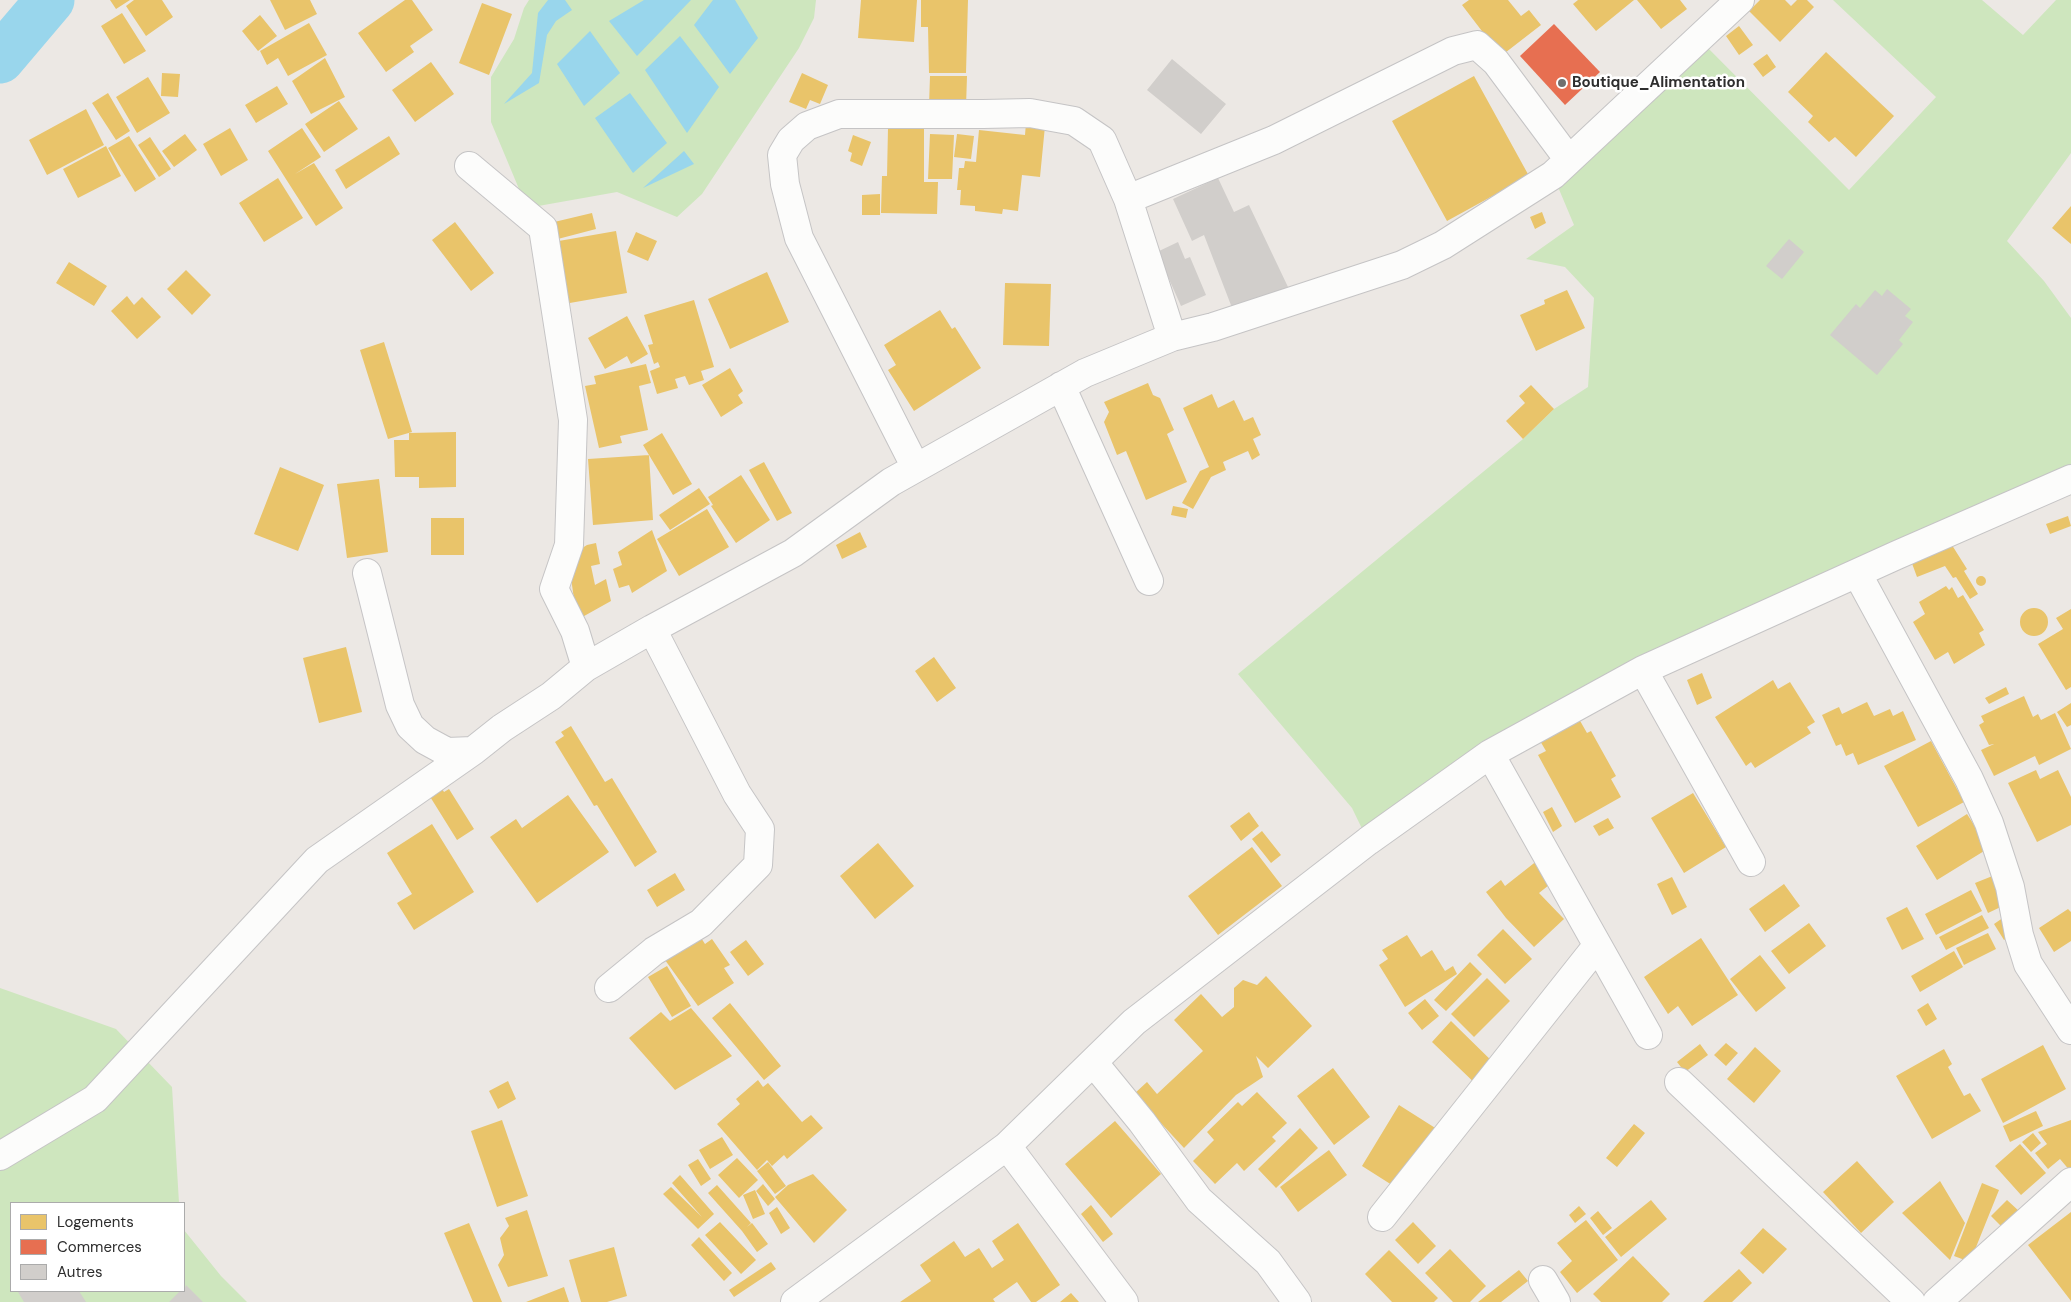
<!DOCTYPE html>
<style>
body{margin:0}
#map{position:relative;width:2071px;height:1302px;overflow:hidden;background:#ece8e4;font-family:"DM Sans",sans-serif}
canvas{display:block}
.legend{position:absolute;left:10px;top:1202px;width:175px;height:90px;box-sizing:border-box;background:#fff;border:1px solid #ababab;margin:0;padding:6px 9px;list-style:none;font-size:15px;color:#2e2e2e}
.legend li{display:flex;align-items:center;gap:10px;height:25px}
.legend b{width:25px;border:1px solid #ababab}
</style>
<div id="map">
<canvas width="2071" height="1302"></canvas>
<ul class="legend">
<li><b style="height:14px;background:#e9c46a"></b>Logements</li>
<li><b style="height:14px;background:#e76f51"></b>Commerces</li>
<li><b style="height:14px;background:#d1cecb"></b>Autres</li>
</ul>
</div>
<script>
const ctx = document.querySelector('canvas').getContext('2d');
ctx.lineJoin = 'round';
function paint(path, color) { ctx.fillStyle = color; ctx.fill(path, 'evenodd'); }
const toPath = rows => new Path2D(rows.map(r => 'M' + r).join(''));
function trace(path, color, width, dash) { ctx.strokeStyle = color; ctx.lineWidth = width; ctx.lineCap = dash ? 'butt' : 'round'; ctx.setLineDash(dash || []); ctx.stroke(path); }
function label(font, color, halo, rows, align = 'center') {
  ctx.font = font + ' "DM Sans",sans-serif'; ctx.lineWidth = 5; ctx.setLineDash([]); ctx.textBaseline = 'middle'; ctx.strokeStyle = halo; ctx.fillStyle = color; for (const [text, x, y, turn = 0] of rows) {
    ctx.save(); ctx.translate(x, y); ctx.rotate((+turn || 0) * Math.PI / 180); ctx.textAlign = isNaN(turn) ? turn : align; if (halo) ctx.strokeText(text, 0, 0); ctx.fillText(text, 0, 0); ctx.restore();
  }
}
paint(toPath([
 [529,0,816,0,814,18,799,48,702,194,677,217,617,192,527,208,491,122,491,77,514,39,524,8],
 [1833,0,1982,0,2023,35,2056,0,2071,0,2071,153,2007,241,2044,281,2071,318,2071,479,1643,670,1368,841,1352,808,1238,674,1523,439,1554,409,1588,387,1594,298,1565,267,1526,259,1574,225,1553,175,1699,39,1849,190,1936,97],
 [0,988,116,1029,172,1087,179,1203,11,1203,11,1291,184,1291,184,1230,221,1276,247,1302,0,1302]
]), '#cee6be');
paint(toPath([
 [548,0,565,0,572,10,556,21,547,35,539,83,504,104,532,73,538,13],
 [644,0,691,0,637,56,609,21],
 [713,0,735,0,758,38,730,74,694,25],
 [590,31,620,73,584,106,557,64],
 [680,36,719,87,687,133,645,70],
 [630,93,667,143,633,173,595,118],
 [684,151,694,164,643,188]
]), '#99d6ec');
paint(toPath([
 [110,0,130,0,116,9],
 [134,0,162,0,173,17,146,36,126,6],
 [270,0,310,0,317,14,285,30],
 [405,0,412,0,433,30,410,46,414,52,386,72,358,33],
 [861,0,917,0,914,42,858,38],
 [921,0,968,0,966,73,929,73,928,27,921,27],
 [1469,0,1508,0,1521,16,1529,10,1541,25,1501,56,1462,5],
 [1578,0,1634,0,1596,31,1573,4],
 [1637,0,1680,0,1687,9,1661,29],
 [1760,0,1785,0,1791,6,1797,0,1807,0,1814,7,1780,42,1749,11],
 [482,3,512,14,489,75,459,63],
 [122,13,146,51,124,64,101,26],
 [260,15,277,36,258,51,242,31],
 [309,23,327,55,288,76,278,58,267,65,260,51],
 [1739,26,1753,45,1739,55,1726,36],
 [1826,52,1894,116,1856,157,1835,137,1829,142,1808,122,1813,116,1788,92],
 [1767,54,1776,67,1763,77,1753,64],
 [325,58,345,97,311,114,292,81],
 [431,62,454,94,415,122,392,90],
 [162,73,180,74,178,97,161,96],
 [802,73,828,85,820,104,810,100,806,109,789,102],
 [930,76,967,76,966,107,929,106],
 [1474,76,1529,176,1447,221,1392,121],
 [148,77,170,113,137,133,116,97],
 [277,86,288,104,256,123,245,105],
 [108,93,130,131,116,140,92,103],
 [339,101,358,129,324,152,305,124],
 [86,109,104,145,47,175,29,140],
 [1026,123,1045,126,1040,177,1022,175,1018,211,1003,209,1002,214,975,211,975,206,960,205,961,190,957,190,959,168,964,168,965,161,976,162,979,130,1025,135],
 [230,128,248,160,221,176,203,144],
 [302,128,321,157,295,174,314,163,343,208,316,226,268,151],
 [888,128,924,129,924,182,938,182,937,214,881,213,882,176,887,176],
 [185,134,197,150,174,167,162,151],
 [930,134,954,135,952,179,928,179],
 [957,134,974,136,971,159,954,157],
 [853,135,871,142,862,166,850,161,852,153,848,151],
 [129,136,156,179,135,192,108,148],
 [389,136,400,154,346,189,335,170],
 [150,137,171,169,159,177,138,145],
 [106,146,121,176,78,198,63,169],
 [278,178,303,218,264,242,239,203],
 [880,194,880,215,862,215,862,195],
 [2071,206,2071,244,2052,228],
 [1542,212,1546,223,1535,229,1530,217],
 [592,213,596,229,554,240,550,223],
 [455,222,494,273,471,291,432,240],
 [616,231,627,293,564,304,553,242],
 [636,232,657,241,648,261,627,252],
 [69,262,107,286,94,306,56,283],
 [186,270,211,295,192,315,167,289],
 [767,272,789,322,730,349,708,299],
 [1005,283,1051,284,1049,346,1003,345],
 [1567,290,1585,328,1536,351,1520,315,1545,304,1544,300],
 [127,296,134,305,142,297,161,317,137,339,111,311],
 [694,300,714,367,701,371,704,380,689,385,685,376,675,379,678,388,657,394,650,371,660,367,658,362,654,364,648,345,653,344,644,315],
 [940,310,952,329,955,327,981,368,914,411,888,370,896,365,884,345],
 [627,316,648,354,631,364,627,356,605,369,588,338],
 [384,342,412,432,388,439,360,350],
 [646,364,651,383,639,386,648,430,620,436,622,443,599,448,585,386,596,384,594,376],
 [730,368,743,391,738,395,743,403,721,417,702,385],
 [1148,383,1153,395,1160,398,1174,430,1167,434,1187,482,1146,500,1126,451,1117,455,1104,422,1109,412,1104,402],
 [1531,385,1554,409,1523,439,1506,421,1525,403,1519,396],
 [1212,394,1218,408,1234,400,1244,421,1253,417,1261,435,1253,439,1260,455,1252,460,1248,451,1223,462,1226,470,1211,477,1193,509,1182,503,1200,471,1209,467,1183,408],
 [456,432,456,487,419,488,419,477,395,477,394,440,409,440,409,433],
 [662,433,692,484,673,495,643,445],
 [649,455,653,520,593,525,588,459],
 [764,462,792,513,777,521,749,470],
 [280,467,324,485,298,551,254,534],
 [741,475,770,520,736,543,711,506,713,505,708,497],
 [379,479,388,552,347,558,337,484],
 [699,488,710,504,670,530,659,515],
 [1173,506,1188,509,1186,518,1171,515],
 [707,509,729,547,679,576,657,539],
 [2068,516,2071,526,2050,534,2046,524],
 [431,518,464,518,464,555,431,555],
 [652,530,667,571,632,593,629,585,619,588,613,569,622,565,618,552],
 [860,532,867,547,842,559,836,545],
 [1950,542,1967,569,1964,571,1978,594,1970,599,1956,577,1953,578,1945,566,1917,577,1910,558],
 [596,543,600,564,591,566,595,585,606,579,611,601,577,620,568,557,587,545],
 '1976 581a5 5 0 1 1 10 0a5 5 0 1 1-10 0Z',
 [1946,586,1949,590,1952,587,1958,598,1963,595,1984,630,1979,633,1985,645,1954,664,1948,652,1935,660,1913,622,1925,614,1919,602],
 '2020 622a14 14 0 1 1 28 0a14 14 0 1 1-28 0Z',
 [2071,609,2071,687,2066,690,2038,644,2063,629,2056,618],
 [346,647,362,712,319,723,303,658],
 [934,657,956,688,937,702,915,671],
 [1702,673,1712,698,1697,705,1687,680],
 [1773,680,1778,689,1790,682,1815,722,1807,727,1811,733,1755,768,1751,762,1746,766,1715,717],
 [2006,687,2009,694,1989,704,1985,698],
 [2024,696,2033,717,2038,714,2041,720,2055,713,2071,749,2039,765,2035,756,1994,776,1981,750,1994,744,1989,745,1979,725,1984,722,1981,716],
 [1867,702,1874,716,1890,709,1893,716,1903,711,1916,740,1858,765,1853,753,1846,756,1841,744,1836,746,1822,715,1839,707,1842,714],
 [2071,703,2071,725,2067,727,2057,712],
 [1575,712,1587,733,1591,731,1616,776,1611,779,1621,797,1575,823,1538,755,1546,751,1536,734],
 [571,726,605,782,612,778,657,852,635,867,597,805,594,806,555,742,564,736,561,732],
 [1931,741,1964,802,1918,827,1884,766],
 [2036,770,2040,779,2058,770,2071,797,2071,825,2037,842,2008,783],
 [441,787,444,792,449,789,474,829,457,840,429,795],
 [1693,793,1726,847,1684,873,1651,818],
 [568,795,609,852,537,903,490,837,516,819,522,828],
 [1552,807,1562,826,1553,832,1543,812],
 [1249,812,1259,826,1241,841,1230,826],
 [1967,814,1989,848,1937,880,1916,846],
 [1608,818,1614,828,1599,836,1593,826],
 [432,824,474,892,414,930,397,903,412,894,387,853],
 [1262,831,1281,855,1271,863,1252,839],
 [878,843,914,886,875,919,840,876],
 [1252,847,1282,886,1218,935,1188,896],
 [1538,860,1554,881,1539,893,1564,919,1534,947,1506,918,1486,892,1501,880,1505,886],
 [675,873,685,890,657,907,647,890],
 [1995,875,2007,904,1988,913,1975,883],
 [1672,877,1687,907,1672,915,1657,884],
 [1784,884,1800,906,1765,932,1749,909],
 [1971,890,1982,911,1936,935,1925,914],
 [1907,907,1924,939,1902,950,1886,918],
 [2068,909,2071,912,2071,941,2054,952,2039,928],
 [1982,915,1989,928,1946,950,1939,937],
 [2007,915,2017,932,2004,940,1994,924],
 [1809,923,1826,946,1789,974,1771,951],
 [1503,929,1532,959,1505,984,1477,955],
 [696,930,705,944,712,939,730,965,724,968,734,983,698,1006,660,953],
 [1988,933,1996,949,1964,965,1956,948],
 [1407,935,1421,957,1432,950,1445,971,1453,966,1457,974,1405,1007,1379,965,1388,959,1382,950],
 [1701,938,1738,995,1692,1026,1678,1006,1668,1014,1644,977],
 [746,940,764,964,748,976,730,952],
 [1954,951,1963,967,1920,992,1911,976],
 [1760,955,1786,988,1756,1012,1730,979],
 [1470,962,1482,974,1446,1011,1434,1000],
 [667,966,691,1006,672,1017,648,977],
 [1266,976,1312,1026,1268,1068,1256,1056,1263,1077,1236,1095,1184,1148,1134,1094,1147,1082,1157,1094,1203,1051,1174,1020,1201,994,1222,1017,1234,1007,1234,988,1243,980,1257,985],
 [1487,978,1510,1001,1474,1037,1451,1014],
 [1425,999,1439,1016,1422,1030,1408,1013],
 [730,1003,781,1066,764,1080,712,1018],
 [1928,1003,1937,1019,1926,1026,1917,1010],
 [691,1008,732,1056,675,1090,629,1038,661,1012,670,1021],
 [1451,1021,1501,1070,1482,1090,1432,1042],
 [1726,1043,1738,1053,1726,1066,1714,1055],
 [1700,1044,1708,1055,1685,1072,1677,1062],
 [2043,1045,2066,1089,2003,1123,1981,1079],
 [1755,1047,1781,1071,1754,1103,1727,1079],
 [1944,1049,1952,1064,1948,1067,1964,1096,1970,1093,1981,1111,1932,1139,1896,1076],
 [1333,1068,1370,1117,1334,1145,1297,1096],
 [758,1080,763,1087,768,1083,802,1122,811,1115,823,1128,787,1159,784,1155,772,1166,767,1160,757,1170,717,1124,740,1104,736,1099],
 [508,1081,516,1099,498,1109,489,1091],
 [1257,1092,1287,1123,1272,1137,1276,1141,1244,1171,1237,1163,1215,1184,1193,1161,1214,1140,1207,1132,1238,1102,1242,1106],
 [1399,1105,1440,1131,1403,1192,1362,1166],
 [2036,1111,2043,1126,2010,1142,2003,1126],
 [502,1120,528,1196,497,1207,471,1131],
 [2071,1120,2071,1172,2060,1159,2048,1169,2035,1153,2047,1144,2038,1132],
 [1115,1121,1161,1174,1111,1218,1065,1164],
 [1634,1124,1645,1133,1617,1167,1606,1158],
 [1300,1128,1318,1148,1276,1188,1258,1169],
 [2033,1133,2041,1143,2031,1152,2022,1142],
 [722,1137,733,1155,710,1169,699,1150],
 [2020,1144,2046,1173,2021,1195,1995,1166],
 [1329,1150,1347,1175,1298,1212,1280,1187],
 [737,1158,758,1180,739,1198,718,1175],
 [698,1159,711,1179,701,1186,688,1165],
 [1857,1161,1894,1202,1861,1233,1823,1192],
 [768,1162,786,1186,775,1194,757,1171],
 [813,1174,847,1210,814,1243,775,1197,788,1185],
 [680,1175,714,1214,698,1229,663,1194,671,1187,702,1217,672,1183],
 [1940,1181,1965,1223,1950,1260,1902,1213],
 [1982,1183,1999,1190,1970,1262,1954,1256],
 [763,1184,775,1199,768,1206,756,1191],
 [717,1185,751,1223,747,1227,752,1223,768,1244,757,1252,742,1231,708,1193],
 [755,1190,765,1214,753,1219,743,1195],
 [1651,1200,1667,1219,1621,1257,1605,1237],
 [2007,1200,2020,1212,2004,1229,1991,1216],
 [1091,1205,1113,1234,1103,1242,1081,1214],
 [1579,1206,1586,1214,1575,1223,1569,1215],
 [777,1207,790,1228,781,1234,769,1213],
 [527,1210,548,1276,508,1287,498,1265,504,1255,500,1238,509,1226,505,1218],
 [1598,1211,1612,1228,1603,1235,1590,1218],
 [2071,1212,2071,1301,2028,1245],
 [1586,1220,1618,1260,1577,1293,1560,1272,1572,1261,1557,1243],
 [720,1222,756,1260,741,1274,705,1235],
 [1413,1222,1436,1246,1418,1264,1395,1240],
 [469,1223,502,1302,473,1302,444,1233],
 [1018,1223,1060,1285,1036,1302,1031,1302,1017,1282,993,1299,995,1302,900,1302,931,1281,920,1265,954,1241,965,1257,979,1248,992,1268,1004,1260,992,1241],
 [1763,1228,1787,1249,1763,1274,1740,1253],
 [699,1237,732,1273,724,1281,691,1245],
 [614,1247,627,1296,607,1302,581,1302,569,1260],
 [1450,1249,1486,1286,1470,1302,1453,1302,1425,1273],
 [1389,1250,1438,1298,1434,1302,1392,1302,1365,1274],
 [1633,1256,1670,1294,1662,1302,1601,1302,1593,1294],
 [771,1262,776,1269,734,1297,729,1290],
 [1739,1269,1752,1283,1732,1302,1703,1302],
 [1519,1270,1528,1281,1501,1302,1478,1302],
 [564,1287,569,1302,526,1302],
 [1071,1293,1079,1302,1060,1302]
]), '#e9c46a');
paint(toPath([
 [1554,24,1600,72,1565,105,1520,56]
]), '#e76f51');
trace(toPath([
 [0,59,50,0]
]), '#99d6ec', 49);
paint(toPath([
 [1172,59,1226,104,1201,134,1147,90],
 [1218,178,1234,212,1249,205,1288,287,1234,313,1204,235,1192,241,1173,199],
 [1789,239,1804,252,1782,279,1766,266],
 [1178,242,1185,259,1190,257,1206,295,1181,306,1157,252],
 [1887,289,1911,309,1905,316,1913,322,1899,340,1903,344,1877,375,1830,335,1856,304,1860,308,1875,290,1882,296],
 [186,1285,203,1302,169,1302,180,1291,184,1291],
 [20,1291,79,1291,86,1302,24,1302,18,1292]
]), '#d1cecb');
const minor = toPath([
 [469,166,543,228,573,420,569,545,554,589,575,631,586,667],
 [1128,199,1274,140,1453,51,1477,45,1496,62,1569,160],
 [1061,386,1149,581],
 [916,468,799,238,785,184,782,155,791,140,807,126,839,114,983,114,1030,113,1074,121,1102,140,1128,199,1172,337],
 [367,573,400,705,410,726,425,740,447,752,473,751,502,728,551,696,586,667,652,629,793,553,891,482,1085,373,1172,337,1213,327,1402,265,1443,245,1553,175,1740,0],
 [1857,573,1969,779,1989,823,2010,887,2019,935,2028,964,2071,1030],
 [1643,670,1751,862],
 [1490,754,1648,1035],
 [609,988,654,951,701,923,758,865,760,829,737,794,652,629],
 [1093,1062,1142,1122,1199,1200,1268,1262,1297,1302],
 [1679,1082,1911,1302],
 [1007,1146,1124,1302],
 [0,1156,95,1099,317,860,473,751],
 [1382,1217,1597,946],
 [1543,1280,1556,1302],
 [795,1302,1007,1146,1134,1022,1368,841,1490,754,1643,670,1897,555,2071,479],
 [1937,1302,2071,1182]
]);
trace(minor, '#c5c4c5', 30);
trace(minor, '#fcfcfb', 28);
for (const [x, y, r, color] of [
 [1562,83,5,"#706f6e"]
]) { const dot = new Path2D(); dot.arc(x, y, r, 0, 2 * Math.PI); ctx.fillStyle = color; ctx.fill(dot); trace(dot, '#fff', 2); }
label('bold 15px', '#2e2e2e', '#fff', [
 ["Boutique_Alimentation",1572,83]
], 'left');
</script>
